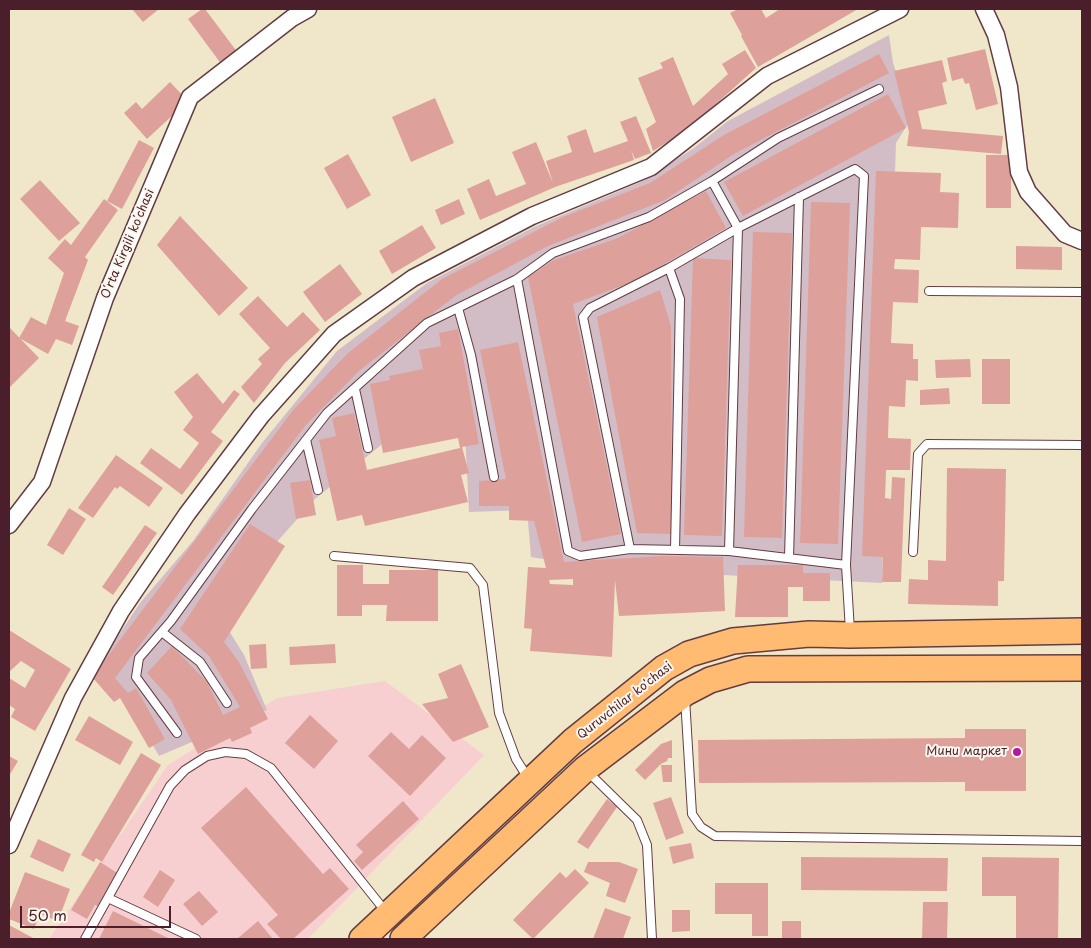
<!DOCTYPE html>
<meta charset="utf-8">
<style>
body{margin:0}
#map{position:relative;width:1091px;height:948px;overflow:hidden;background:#f0e6ca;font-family:"Playpen Sans",sans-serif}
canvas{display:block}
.frame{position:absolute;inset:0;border:10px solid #4a1f2b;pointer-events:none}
.scale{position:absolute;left:20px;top:906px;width:151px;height:22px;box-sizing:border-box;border:2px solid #4a1f2b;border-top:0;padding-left:6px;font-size:15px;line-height:18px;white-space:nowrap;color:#4a1f2b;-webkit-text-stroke:4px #fbf7ec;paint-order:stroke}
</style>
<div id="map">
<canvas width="1091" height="948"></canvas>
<div class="frame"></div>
<div class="scale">50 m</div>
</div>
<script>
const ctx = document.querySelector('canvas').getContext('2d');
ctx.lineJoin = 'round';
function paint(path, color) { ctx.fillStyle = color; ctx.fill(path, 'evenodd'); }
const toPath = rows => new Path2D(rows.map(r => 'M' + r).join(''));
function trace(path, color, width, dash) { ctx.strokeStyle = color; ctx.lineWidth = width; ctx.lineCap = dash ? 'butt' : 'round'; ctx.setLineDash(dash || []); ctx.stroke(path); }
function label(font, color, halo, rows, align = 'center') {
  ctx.font = font + ' "Playpen Sans",sans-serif'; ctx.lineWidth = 4; ctx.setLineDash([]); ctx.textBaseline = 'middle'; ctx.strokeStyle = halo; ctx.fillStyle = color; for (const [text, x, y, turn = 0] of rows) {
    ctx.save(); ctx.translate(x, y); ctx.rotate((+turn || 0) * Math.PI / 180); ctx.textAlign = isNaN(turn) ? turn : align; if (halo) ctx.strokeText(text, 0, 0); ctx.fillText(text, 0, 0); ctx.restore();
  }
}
paint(toPath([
 [385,681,484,755,308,939,49,939,168,765,277,698]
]), '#f7cfd1');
paint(toPath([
 [889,35,893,63,911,119,896,143,882,583,604,569,531,557,527,510,469,512,465,433,392,436,315,499,267,553,226,626,244,655,267,710,159,756,129,703,93,674,140,603,193,541,262,443,337,351,427,283,534,227,643,181,694,148,728,121]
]), '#d2bdc6');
paint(toPath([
 [132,9,159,9,143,22],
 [202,9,205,9,238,53,222,65,188,19],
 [738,9,761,9,766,18,780,9,858,9,758,67,741,36,742,35,730,13],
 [985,49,998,104,976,110,969,83,965,84,963,78,952,81,947,58],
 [745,50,756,68,687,130,653,151,646,129,656,122,638,78,663,68,660,63,673,57,693,106,728,74,722,64],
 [879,54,889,73,734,154,665,200,548,246,455,296,359,371,305,426,115,678,128,693,136,688,165,739,149,748,120,698,114,702,92,677,294,409,347,354,442,279,563,217,650,183,724,135],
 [942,60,947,81,942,83,947,104,918,111,922,129,1003,136,1001,154,907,146,909,132,894,71],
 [170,82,188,101,147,139,124,113,136,102,142,109],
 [888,94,906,128,743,216,724,182],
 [435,98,454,143,411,162,392,117],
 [636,116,651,153,635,159,631,150,634,160,555,187,480,220,467,189,489,179,496,196,526,184,512,152,536,142,553,183,546,161,572,152,567,136,586,129,594,153,628,141,620,122],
 [139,140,154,148,122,209,107,201],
 [348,154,371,195,347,209,324,168],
 [986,155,1011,155,1011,208,986,208],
 [876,171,941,173,940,192,959,193,958,228,921,227,920,260,895,259,894,269,919,270,918,303,893,302,891,343,913,344,913,359,918,359,918,381,906,380,905,407,889,406,888,438,911,439,910,470,886,470,885,498,891,499,892,477,905,478,901,582,882,582,883,557,862,556],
 [40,180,80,223,59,241,20,199],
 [706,191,726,228,637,280,573,304,621,534,582,542,528,277,554,260,618,238],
 [104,199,118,210,85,257,88,260,65,321,79,326,72,345,56,339,48,354,19,338,31,317,46,325,64,273,48,258,65,239,71,245],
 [459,199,465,214,441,225,435,210],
 [811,202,850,203,838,544,800,543],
 [180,216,248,288,219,316,157,245],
 [422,225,436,248,392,274,379,251],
 [753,232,792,233,782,538,744,537],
 [1016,246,1062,247,1062,270,1016,269],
 [693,258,731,260,722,536,684,535],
 [340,264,362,294,325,322,303,292],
 [660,290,671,326,672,534,637,533,597,317],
 [258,296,287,327,303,312,320,330,285,363,254,403,241,387,262,364,258,359,270,348,239,314],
 [9,327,39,358,9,388],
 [458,329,479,444,462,447,469,473,461,475,468,502,365,526,362,515,337,521,319,440,336,436,332,418,354,413,367,470,460,448,458,438,383,453,370,384,390,380,389,376,423,369,419,350,441,346,439,333],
 [518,342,564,562,662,556,723,557,725,611,619,616,615,580,612,657,530,651,532,629,524,628,528,567,546,568,534,521,509,520,509,506,479,506,479,481,506,479,480,350],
 [573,579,573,585,550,584,549,580],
 [970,359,971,377,936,378,935,360],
 [982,359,1010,359,1010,404,982,404],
 [197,373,223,404,234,390,240,394,211,432,223,441,182,495,140,463,151,448,180,469,199,443,183,430,193,417,174,392],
 [949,388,950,404,920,405,920,390],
 [116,455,163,488,149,507,120,486,117,489,115,487,93,518,78,508],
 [947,468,1006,469,1004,581,998,581,998,606,908,604,909,579,928,580,928,560,946,561],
 [310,480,316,515,296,519,290,483],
 [69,508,86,519,63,555,47,545],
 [250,524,285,546,224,642,239,662,268,719,250,728,252,733,232,742,230,738,198,754,171,700,147,673,172,646,207,682,223,715,240,707,209,656,180,629],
 [145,525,157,533,113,595,102,587],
 [337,565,363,565,363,584,389,584,389,570,438,570,438,621,386,621,387,605,362,605,362,616,337,616],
 [738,565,803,565,803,573,830,573,830,601,803,601,803,587,788,587,788,617,735,617],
 [9,630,71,669,35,731,11,717,15,709,9,705,9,678,25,688,35,670,21,661,9,672],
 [266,644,267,668,251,669,249,645],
 [335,644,336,663,290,665,289,647],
 [461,664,489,727,453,742,422,704,448,698,438,674],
 [310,715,338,741,314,769,285,743],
 [89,716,133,742,120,765,75,740],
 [965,729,1026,729,1026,791,965,791,965,782,699,783,698,740,965,738],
 [391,732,409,749,422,735,446,758,410,796,368,756],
 [672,740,672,758,668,758,667,761,661,764,645,780,635,770,661,744],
 [141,753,161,765,102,862,96,858,94,862,81,855],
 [9,756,18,761,9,776],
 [661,765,672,765,672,782,663,782],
 [246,787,323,874,330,868,349,889,293,939,281,939,267,924,278,915,201,828],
 [671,797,684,833,666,840,653,803],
 [607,799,617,807,588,849,577,842],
 [403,801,419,819,362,870,354,861,363,852,356,845],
 [38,839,71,854,63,872,30,857],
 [691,843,694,858,673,864,669,847],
 [801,857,948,858,947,891,801,890],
 [982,857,1059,858,1058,939,1016,939,1016,896,982,896],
 [100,862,119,874,99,907,95,905,87,919,71,910],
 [588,862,619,862,638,869,625,903,606,896,610,883,584,872],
 [575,869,589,883,533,939,513,920,560,872,566,878],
 [160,870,175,880,158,907,143,897],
 [25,872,70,889,58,921,40,914,34,929,9,919,9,913],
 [715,883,768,883,768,936,752,936,752,914,715,914],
 [199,891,218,912,202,926,183,904],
 [923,902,948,902,947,939,922,939],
 [605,908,631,917,623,939,593,939],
 [672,910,690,910,690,931,672,932],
 [113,911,170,939,99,939],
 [258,921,273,939,237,939],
 [782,921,801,921,801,939,782,939],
 [9,925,35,939,9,939]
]), '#dea09a');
const service = toPath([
 [712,181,738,228,729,551],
 [669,268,738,228,855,169,864,176,846,565,850,631],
 [517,279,568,551,580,556,630,549,729,551,846,565],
 [929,291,1082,292],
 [458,308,471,355,494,477],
 [355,389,368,448],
 [306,440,318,490],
 [630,549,583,317,590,308,669,268,680,299,675,550],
 [913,552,918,454,927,444,1082,445],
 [334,556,470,568,483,585,499,713,516,759,528,778],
 [789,558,799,197],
 [162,632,200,662,227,703],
 [685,698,692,814,701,827,715,836,1082,841],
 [177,733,136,677,139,658,171,621,252,509,327,413,427,323,517,279,553,253,649,217,712,181,778,138,879,89],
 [588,772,637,820,647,845,652,939],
 [108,898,196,939],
 [85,939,170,786,185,770,207,756,225,752,246,754,271,768,386,912]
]);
const minor = toPath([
 [984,9,996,35,1009,87,1019,172,1028,192,1065,234,1082,241],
 [9,525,42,482,105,298,190,97,292,18,308,9],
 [9,845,73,698,121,611,187,514,261,416,334,334,413,278,532,216,651,167,767,76,900,9]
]);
const primary = toPath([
 [362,939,573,741,664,668,689,654,733,641,809,634,850,635,1082,631],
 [403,939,585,769,685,693,710,680,748,669,1082,668]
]);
trace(service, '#633d43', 10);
trace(minor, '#633d43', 19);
trace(primary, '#633d43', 28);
trace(service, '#fff', 8);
trace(minor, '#fff', 16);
trace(primary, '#ffbb71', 25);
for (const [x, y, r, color] of [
 [1017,752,5,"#b5179e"]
]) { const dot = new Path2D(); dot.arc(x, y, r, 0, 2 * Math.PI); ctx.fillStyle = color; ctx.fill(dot); trace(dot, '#fbf7ec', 2); }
label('12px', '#4a1f2b', '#fbf7ec', [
 ["Oʻrta Kirgili koʻchasi",128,244,-67],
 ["Quruvchilar ko'chasi",625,701,-38]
]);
label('12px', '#4a1f2b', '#fbf7ec', [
 ["Мини маркет",1007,752]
], 'right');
</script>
